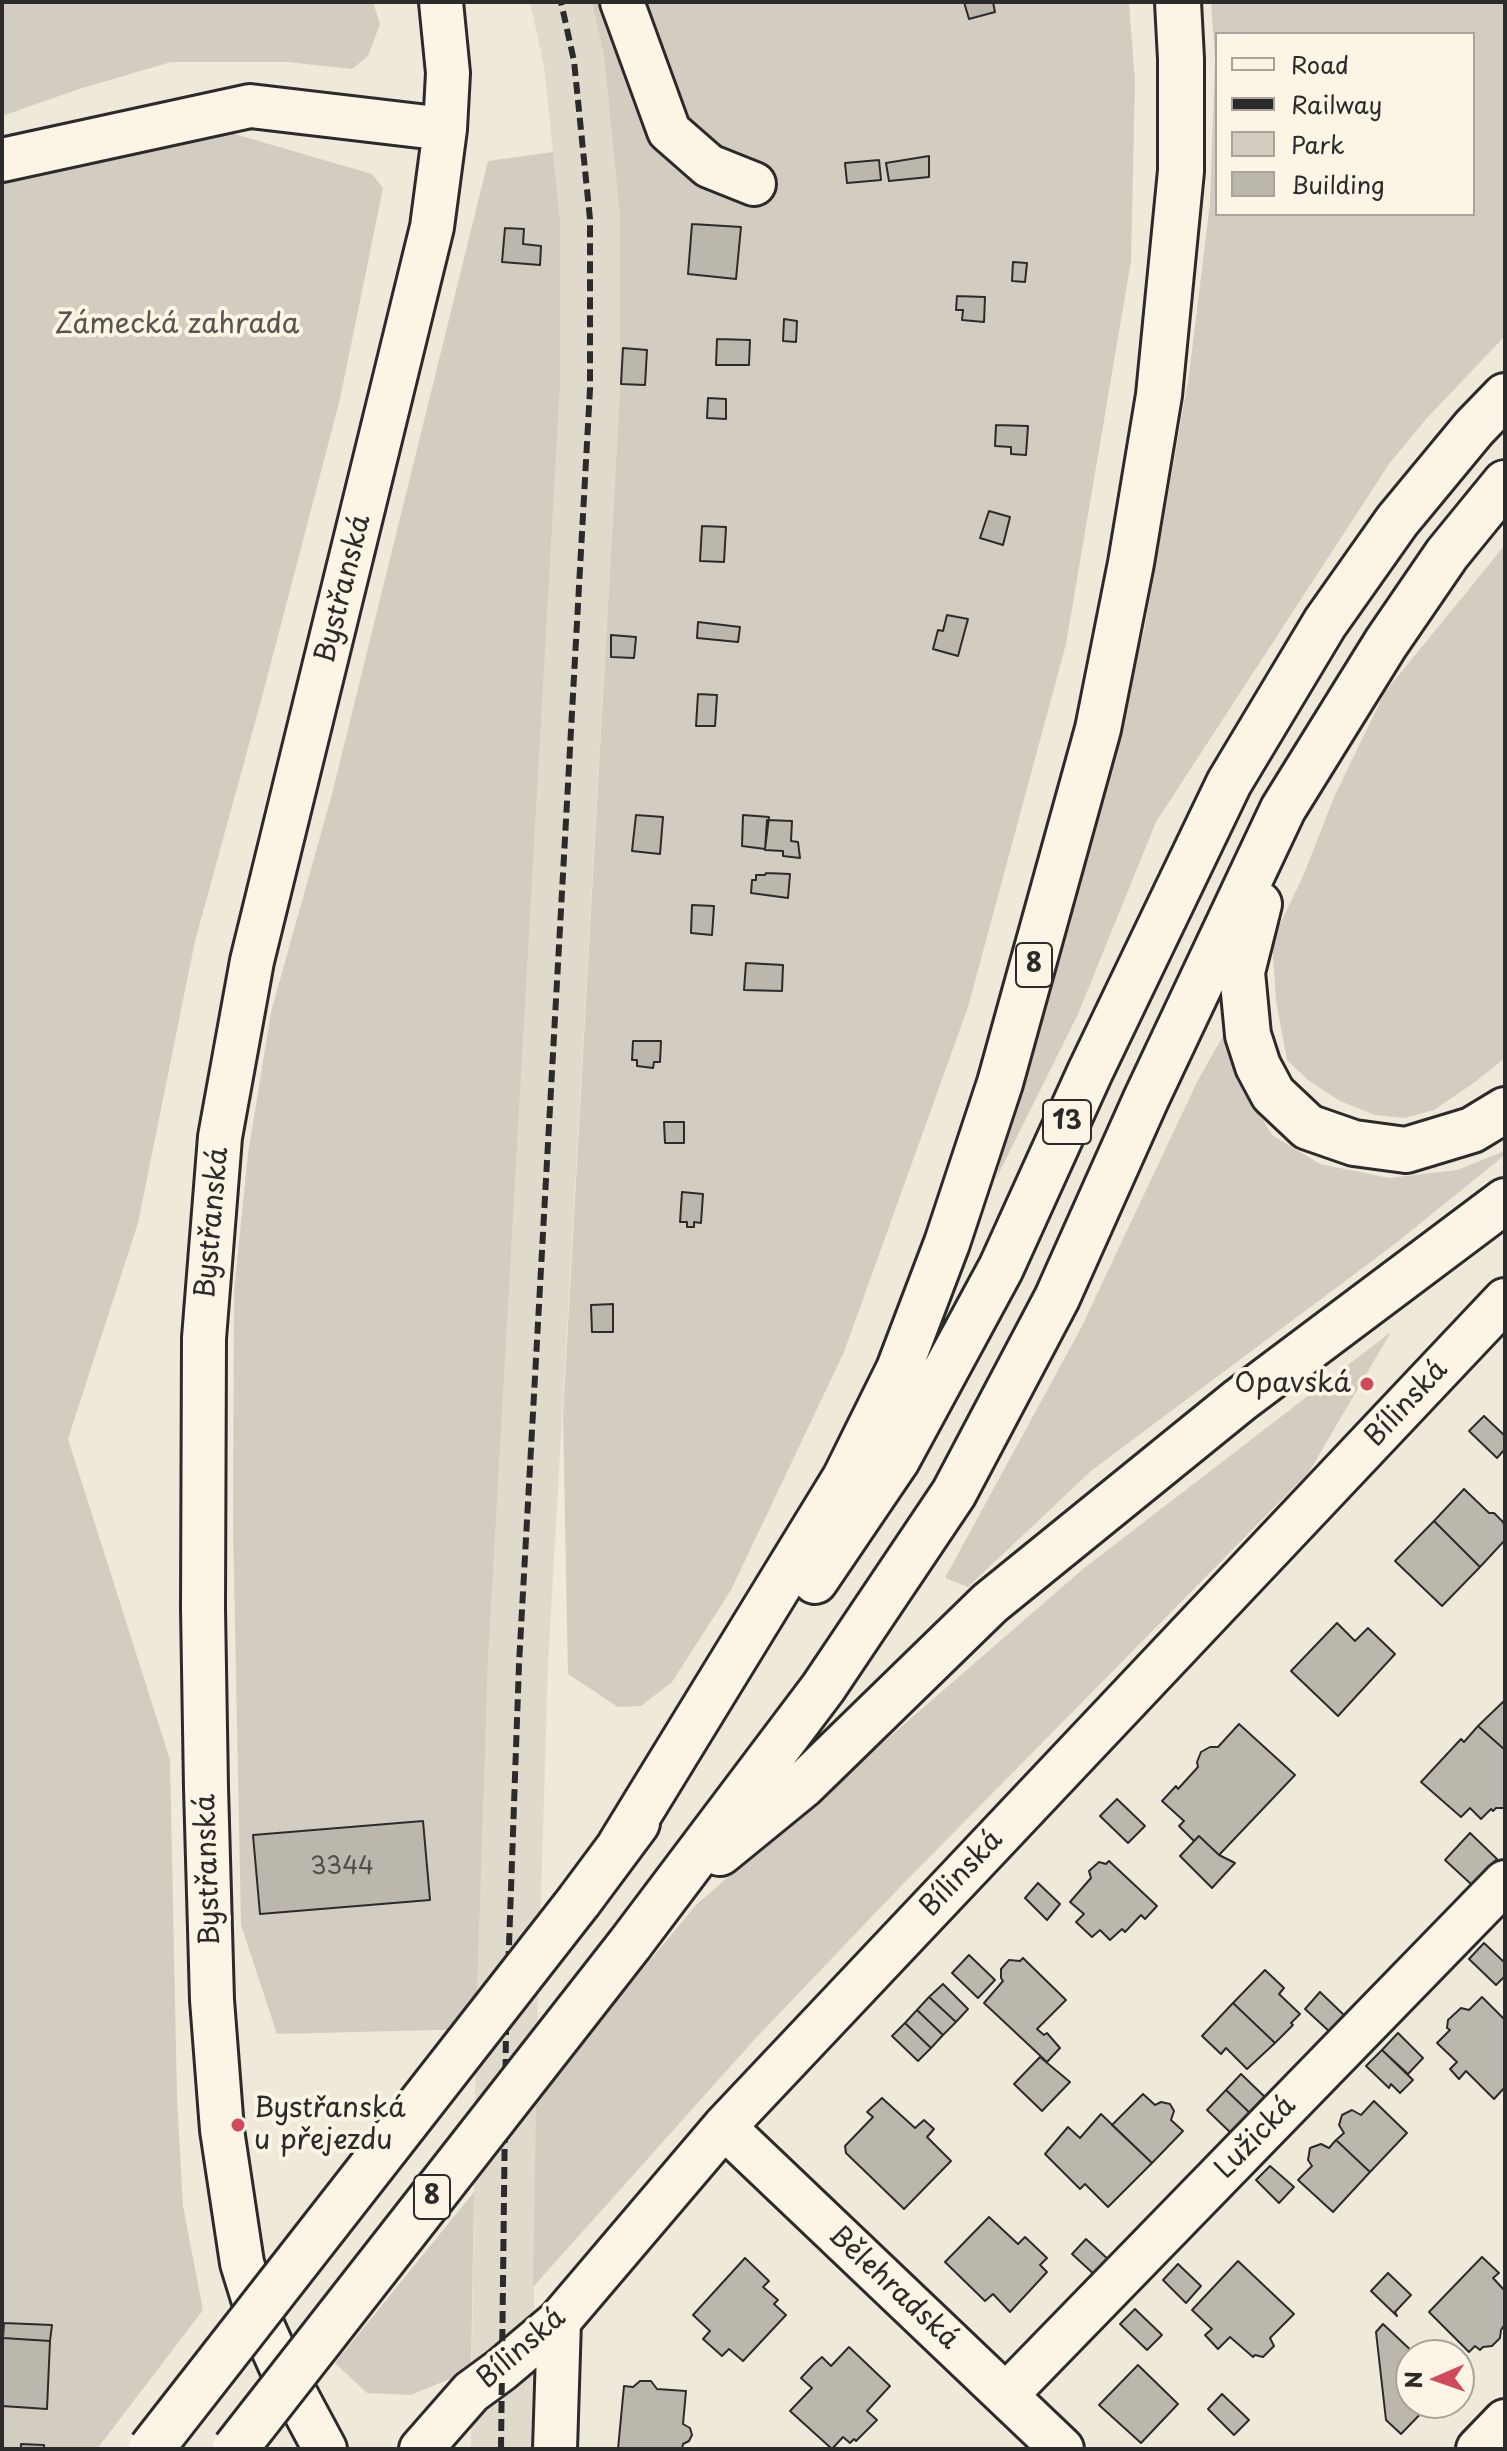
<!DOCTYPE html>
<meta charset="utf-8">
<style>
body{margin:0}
#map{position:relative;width:1507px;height:2451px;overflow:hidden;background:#efe9da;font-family:"Playpen Sans",sans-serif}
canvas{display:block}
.frame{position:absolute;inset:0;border:4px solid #2b2b2b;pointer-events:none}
.legend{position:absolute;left:1215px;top:32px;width:260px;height:184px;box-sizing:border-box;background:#fcf5e5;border:2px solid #a8a49b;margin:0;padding:10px 14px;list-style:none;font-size:24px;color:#2b2b2b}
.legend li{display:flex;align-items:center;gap:16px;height:40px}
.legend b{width:40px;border:2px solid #a8a49b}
.north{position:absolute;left:1395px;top:2339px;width:80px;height:80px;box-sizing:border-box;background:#fcf5e5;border:2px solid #a8a49b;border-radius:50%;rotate:268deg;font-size:22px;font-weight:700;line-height:32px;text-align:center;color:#2b2b2b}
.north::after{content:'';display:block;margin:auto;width:28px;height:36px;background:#d1495b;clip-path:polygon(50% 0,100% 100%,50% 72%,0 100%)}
</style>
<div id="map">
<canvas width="1507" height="2451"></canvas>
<div class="frame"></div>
<ul class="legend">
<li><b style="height:10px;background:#fcf5e5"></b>Road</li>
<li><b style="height:10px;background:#2b2b2b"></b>Railway</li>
<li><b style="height:22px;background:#d2cdc0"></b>Park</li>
<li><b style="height:22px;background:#bcb7ac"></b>Building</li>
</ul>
<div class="north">N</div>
</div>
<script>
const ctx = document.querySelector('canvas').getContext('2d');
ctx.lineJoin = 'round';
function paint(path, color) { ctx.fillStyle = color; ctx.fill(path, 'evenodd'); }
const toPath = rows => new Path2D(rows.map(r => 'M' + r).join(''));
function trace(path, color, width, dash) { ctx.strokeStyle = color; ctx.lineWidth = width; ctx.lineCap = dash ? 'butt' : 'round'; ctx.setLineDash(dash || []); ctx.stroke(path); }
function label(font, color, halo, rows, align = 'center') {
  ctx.font = font + ' "Playpen Sans",sans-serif'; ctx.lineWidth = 8; ctx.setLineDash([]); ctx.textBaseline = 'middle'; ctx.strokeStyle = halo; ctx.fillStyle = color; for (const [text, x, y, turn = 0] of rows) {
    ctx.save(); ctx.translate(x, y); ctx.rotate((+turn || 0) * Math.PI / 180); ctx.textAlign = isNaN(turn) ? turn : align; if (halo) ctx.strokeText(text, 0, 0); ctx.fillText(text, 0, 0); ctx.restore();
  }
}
paint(toPath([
 [530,2,592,2,604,56,620,217,620,390,548,1665,537,2030,532,2449,471,2449,476,2029,488,1662,560,388,560,220,544,66]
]), '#e0dacc');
paint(toPath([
 [2,2,373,2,380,24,368,56,352,69,287,62,171,62,79,89,2,116],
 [592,2,1129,2,1135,81,1131,261,1066,644,968,1007,844,1352,731,1590,672,1682,641,1706,618,1707,568,1674,563,1415,620,390,620,217,604,56],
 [1211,2,1505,2,1505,336,1427,418,1389,464,1156,822,1078,1014,996,1179,1032,1040,1144,631,1189,375,1210,203,1215,59],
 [1217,34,1473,34,1473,214,1217,214],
 [231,133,372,174,383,188,340,399,262,697,195,941,138,1223,68,1439,170,1760,177,2098,183,2206,203,2310,97,2449,2,2449,2,180],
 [553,152,560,220,560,388,488,1662,476,2029,277,2034,241,1925,233,1525,234,1291,248,1154,271,1012,332,794,488,161],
 [1505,545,1505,1058,1475,1082,1434,1110,1404,1118,1375,1115,1340,1101,1308,1080,1287,1060,1276,1001,1272,941,1304,874,1334,797,1385,692],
 [1223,1036,1236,1076,1272,1135,1320,1164,1389,1178,1457,1170,1505,1151,1505,1155,1396,1243,1091,1471,968,1587,945,1578,1081,1328,1198,1080],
 [1391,1332,1309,1472,901,1886,754,2040,533,2287,536,2098,696,1905,1083,1569],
 [474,2192,471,2370,411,2395,367,2393,335,2363]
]), '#d2cdc0');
const building = toPath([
 [964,2,993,2,995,12,969,19,964,2],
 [929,156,929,177,889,181,886,163,929,156],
 [879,160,881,180,847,183,845,163,879,160],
 [692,224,741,227,736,279,688,274,692,224],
 [505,228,524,229,523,244,541,246,540,265,502,262,505,228],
 [1013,262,1027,263,1025,282,1012,281,1013,262],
 [957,296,985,297,984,322,962,320,963,310,956,310,957,296],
 [784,319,797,321,796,342,783,341,784,319],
 [717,339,750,340,749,365,716,365,717,339],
 [623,348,647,350,645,385,621,384,623,348],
 [708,398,726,399,726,419,707,418,708,398],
 [996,425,1028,426,1026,455,1011,454,1011,447,995,446,996,425],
 [989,511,1010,517,1003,545,980,538,989,511],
 [702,526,726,527,724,562,700,561,702,526],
 [947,615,968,619,958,656,933,649,938,630,943,631,947,615],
 [698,622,740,627,738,642,697,638,698,622],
 [611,635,636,637,634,658,611,657,611,635],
 [698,694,717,695,715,726,696,726,698,694],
 [636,815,663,817,660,854,632,851,636,815],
 [743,815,769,817,765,849,742,846,743,815],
 [767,820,792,821,791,841,798,842,800,858,783,856,783,851,765,850,767,820],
 [766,873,790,874,788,898,751,893,752,880,756,880,756,875,765,875,766,873],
 [692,905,714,906,712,935,691,933,692,905],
 [746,963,783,965,782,991,744,990,746,963],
 [633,1041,661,1041,660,1062,654,1062,653,1068,637,1066,637,1060,632,1060,633,1041],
 [664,1122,684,1122,684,1143,665,1143,664,1122],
 [682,1192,703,1194,701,1223,694,1222,694,1227,687,1227,687,1222,680,1222,682,1192],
 [613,1304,613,1332,592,1332,591,1305,613,1304],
 [1484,1416,1505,1436,1505,1449,1497,1458,1469,1431,1484,1416],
 [1464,1489,1489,1513,1494,1513,1503,1522,1505,1528,1505,1540,1480,1567,1434,1521,1464,1489],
 [1434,1521,1480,1567,1442,1606,1395,1561,1434,1521],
 [1337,1623,1355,1641,1368,1628,1395,1654,1338,1716,1291,1671,1337,1623],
 [1505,1700,1505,1750,1478,1726,1505,1700],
 [1239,1724,1295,1775,1219,1855,1199,1836,1194,1841,1179,1826,1184,1821,1162,1801,1176,1786,1178,1789,1198,1767,1197,1762,1201,1752,1210,1747,1218,1747,1239,1724],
 [1478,1726,1505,1750,1505,1808,1496,1808,1493,1811,1491,1809,1481,1819,1470,1808,1461,1817,1421,1782,1461,1739,1464,1742,1478,1726],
 [1117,1799,1145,1826,1128,1843,1100,1816,1117,1799],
 [423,1821,430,1900,260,1914,253,1835,423,1821],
 [1470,1833,1497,1859,1472,1885,1445,1860,1470,1833],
 [1199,1836,1219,1855,1235,1863,1212,1888,1180,1856,1199,1836],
 [1109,1861,1157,1906,1145,1919,1141,1915,1125,1932,1122,1929,1110,1940,1100,1930,1092,1937,1076,1922,1084,1914,1070,1902,1091,1878,1089,1871,1099,1862,1106,1864,1109,1861],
 [1038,1883,1060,1904,1047,1920,1025,1898,1038,1883],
 [1484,1943,1505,1963,1505,1976,1496,1985,1469,1959,1484,1943],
 [969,1955,995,1980,978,1998,952,1973,969,1955],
 [1023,1958,1066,2000,1037,2029,1044,2035,1047,2033,1060,2048,1047,2062,984,2003,1003,1981,1001,1978,1001,1969,1009,1960,1020,1961,1023,1958],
 [1265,1970,1284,1988,1279,1994,1300,2014,1291,2023,1293,2025,1275,2043,1233,2003,1265,1970],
 [943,1984,968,2009,956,2022,929,1997,943,1984],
 [1320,1992,1346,2017,1331,2033,1305,2009,1320,1992],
 [929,1997,956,2022,943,2035,917,2010,929,1997],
 [1482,1997,1505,2020,1505,2087,1494,2099,1466,2071,1459,2079,1450,2069,1457,2062,1437,2043,1450,2030,1447,2028,1448,2020,1461,2008,1469,2010,1482,1997],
 [1233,2003,1275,2043,1247,2069,1226,2048,1221,2054,1202,2036,1233,2003],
 [917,2010,943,2035,931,2048,905,2023,917,2010],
 [905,2023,931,2048,918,2061,892,2036,905,2023],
 [1398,2033,1423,2058,1408,2074,1382,2050,1398,2033],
 [1382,2050,1413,2080,1400,2093,1391,2084,1389,2088,1366,2066,1382,2050],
 [1040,2057,1070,2082,1042,2111,1014,2084,1040,2057],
 [1241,2074,1267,2099,1252,2115,1226,2090,1241,2074],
 [1226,2090,1252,2115,1233,2135,1207,2110,1226,2090],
 [1143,2094,1155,2105,1161,2102,1170,2104,1174,2111,1171,2120,1183,2131,1152,2163,1112,2125,1143,2094],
 [882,2098,915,2128,924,2120,934,2129,927,2137,951,2161,904,2209,846,2153,845,2146,873,2117,867,2112,882,2098],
 [1374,2101,1407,2133,1370,2172,1336,2140,1344,2133,1339,2125,1342,2115,1352,2110,1361,2115,1374,2101],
 [1101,2114,1152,2163,1108,2207,1085,2184,1080,2189,1045,2154,1068,2127,1080,2138,1101,2114],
 [1336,2140,1370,2172,1333,2212,1298,2180,1312,2166,1308,2160,1310,2148,1321,2144,1329,2148,1336,2140],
 [1270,2166,1294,2187,1279,2203,1256,2180,1270,2166],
 [989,2217,1018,2244,1025,2237,1047,2258,1040,2265,1047,2272,1010,2312,993,2294,985,2301,945,2262,989,2217],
 [1086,2239,1110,2261,1096,2276,1072,2254,1086,2239],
 [1482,2257,1499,2273,1493,2278,1505,2291,1505,2324,1501,2330,1500,2338,1492,2346,1483,2347,1480,2350,1475,2346,1469,2352,1429,2312,1482,2257],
 [745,2258,769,2281,763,2287,778,2300,774,2304,786,2315,743,2361,729,2349,722,2356,703,2339,710,2331,693,2315,745,2258],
 [1238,2261,1294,2314,1270,2338,1274,2346,1263,2357,1255,2355,1253,2357,1230,2337,1218,2349,1205,2335,1212,2329,1192,2310,1238,2261],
 [1178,2264,1201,2286,1186,2303,1163,2280,1178,2264],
 [1388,2273,1411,2295,1395,2312,1397,2316,1371,2291,1388,2273],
 [1135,2309,1162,2335,1147,2350,1120,2324,1135,2309],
 [4,2323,52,2325,50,2341,3,2338,4,2323],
 [1383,2324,1416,2355,1411,2355,1411,2403,1431,2403,1401,2434,1386,2420,1376,2332,1383,2324],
 [3,2338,50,2341,47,2409,2,2406,3,2338],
 [849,2347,890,2386,867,2411,877,2420,856,2441,854,2439,850,2443,843,2437,832,2449,790,2411,812,2388,801,2378,814,2364,822,2357,831,2366,849,2347],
 [1138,2365,1178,2404,1141,2443,1099,2405,1138,2365],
 [640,2381,651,2381,657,2389,686,2391,683,2424,690,2428,692,2435,689,2441,683,2444,682,2449,618,2449,624,2386,633,2387,640,2381],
 [1222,2394,1249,2420,1234,2435,1208,2409,1222,2394],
 [21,2444,44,2445,44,2449,21,2449,21,2444]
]);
paint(building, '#bcb7ac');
trace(building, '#2b2b2b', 2);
const minor = toPath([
 [622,2,669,131,709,166,754,184],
 [2,160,250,106,445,129],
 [724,2127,1062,2449],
 [1006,2395,1505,1882],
 [325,2449,281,2367,259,2318,242,2263,222,2130,212,2000,206,1788,203,1608,204,1338,220,1137,252,961,432,227,445,129,448,73,441,2],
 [421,2449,471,2392,501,2370,559,2321,724,2127,1505,1300],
 [555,2449,559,2321],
 [1478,2449,1505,2421]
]);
const highway = toPath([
 [1259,904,1242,972,1248,1035,1258,1066,1273,1094,1308,1127,1354,1143,1406,1150,1472,1130,1505,1110],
 [815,1581,897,1460,1001,1268,1090,1072,1229,783,1325,623,1397,521,1474,428,1505,396],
 [620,1845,845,1478,899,1369,947,1243,1000,1083,1098,729,1131,563,1159,395,1181,171,1181,59,1178,2],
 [720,1853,802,1786,990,1603,1240,1400,1505,1201],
 [579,1901,637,1823],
 [630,1944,823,1688,954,1493,1057,1298,1146,1099,1283,809,1386,643,1447,554,1505,483]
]);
trace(minor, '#2b2b2b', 48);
trace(highway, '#2b2b2b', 50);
trace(minor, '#fcf5e5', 42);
trace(highway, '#fcf5e5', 44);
trace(toPath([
 [501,2449,506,2030,519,1664,590,389,590,219,574,61,561,2]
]), '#2b2b2b', 6, [12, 6]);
const highwayBridge = toPath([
 [151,2449,579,1901],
 [235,2449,630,1944]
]);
trace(highwayBridge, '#2b2b2b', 50, []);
trace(highwayBridge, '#fcf5e5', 44);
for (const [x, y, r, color] of [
 [1367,1384,8,"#d1495b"],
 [238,2125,8,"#d1495b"]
]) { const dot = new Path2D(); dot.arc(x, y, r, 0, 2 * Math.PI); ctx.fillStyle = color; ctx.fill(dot); trace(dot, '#fcf5e5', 3); }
label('24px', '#4f4e4b', null, [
 ["3344",342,1867]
]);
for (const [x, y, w] of [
 [1034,965,36],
 [1067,1122,48],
 [432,2197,36]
]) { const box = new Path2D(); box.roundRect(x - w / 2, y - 22, w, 44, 6); ctx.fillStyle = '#fcf5e5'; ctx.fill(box); trace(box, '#2b2b2b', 2); }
label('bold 26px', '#2b2b2b', null, [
 ["8",1034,965],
 ["13",1067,1122],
 ["8",432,2197]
]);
label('28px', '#555450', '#fcf5e5', [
 ["Zámecká zahrada",177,325]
]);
label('28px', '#2b2b2b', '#fcf5e5', [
 ["Bystřanská",344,589,-76],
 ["Bystřanská",213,1223,-85],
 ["Bílinská",1407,1404,-47],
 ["Bystřanská",209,1870,-92],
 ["Bílinská",962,1874,-47],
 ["Lužická",1256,2138,-46],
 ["Bělehradská",893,2288,43],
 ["Bílinská",522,2349,-41]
]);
label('28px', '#2b2b2b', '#fcf5e5', [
 ["Opavská",1351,1384],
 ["Bystřanská",254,2109,"left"],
 ["u přejezdu",254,2141,"left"]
], 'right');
</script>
